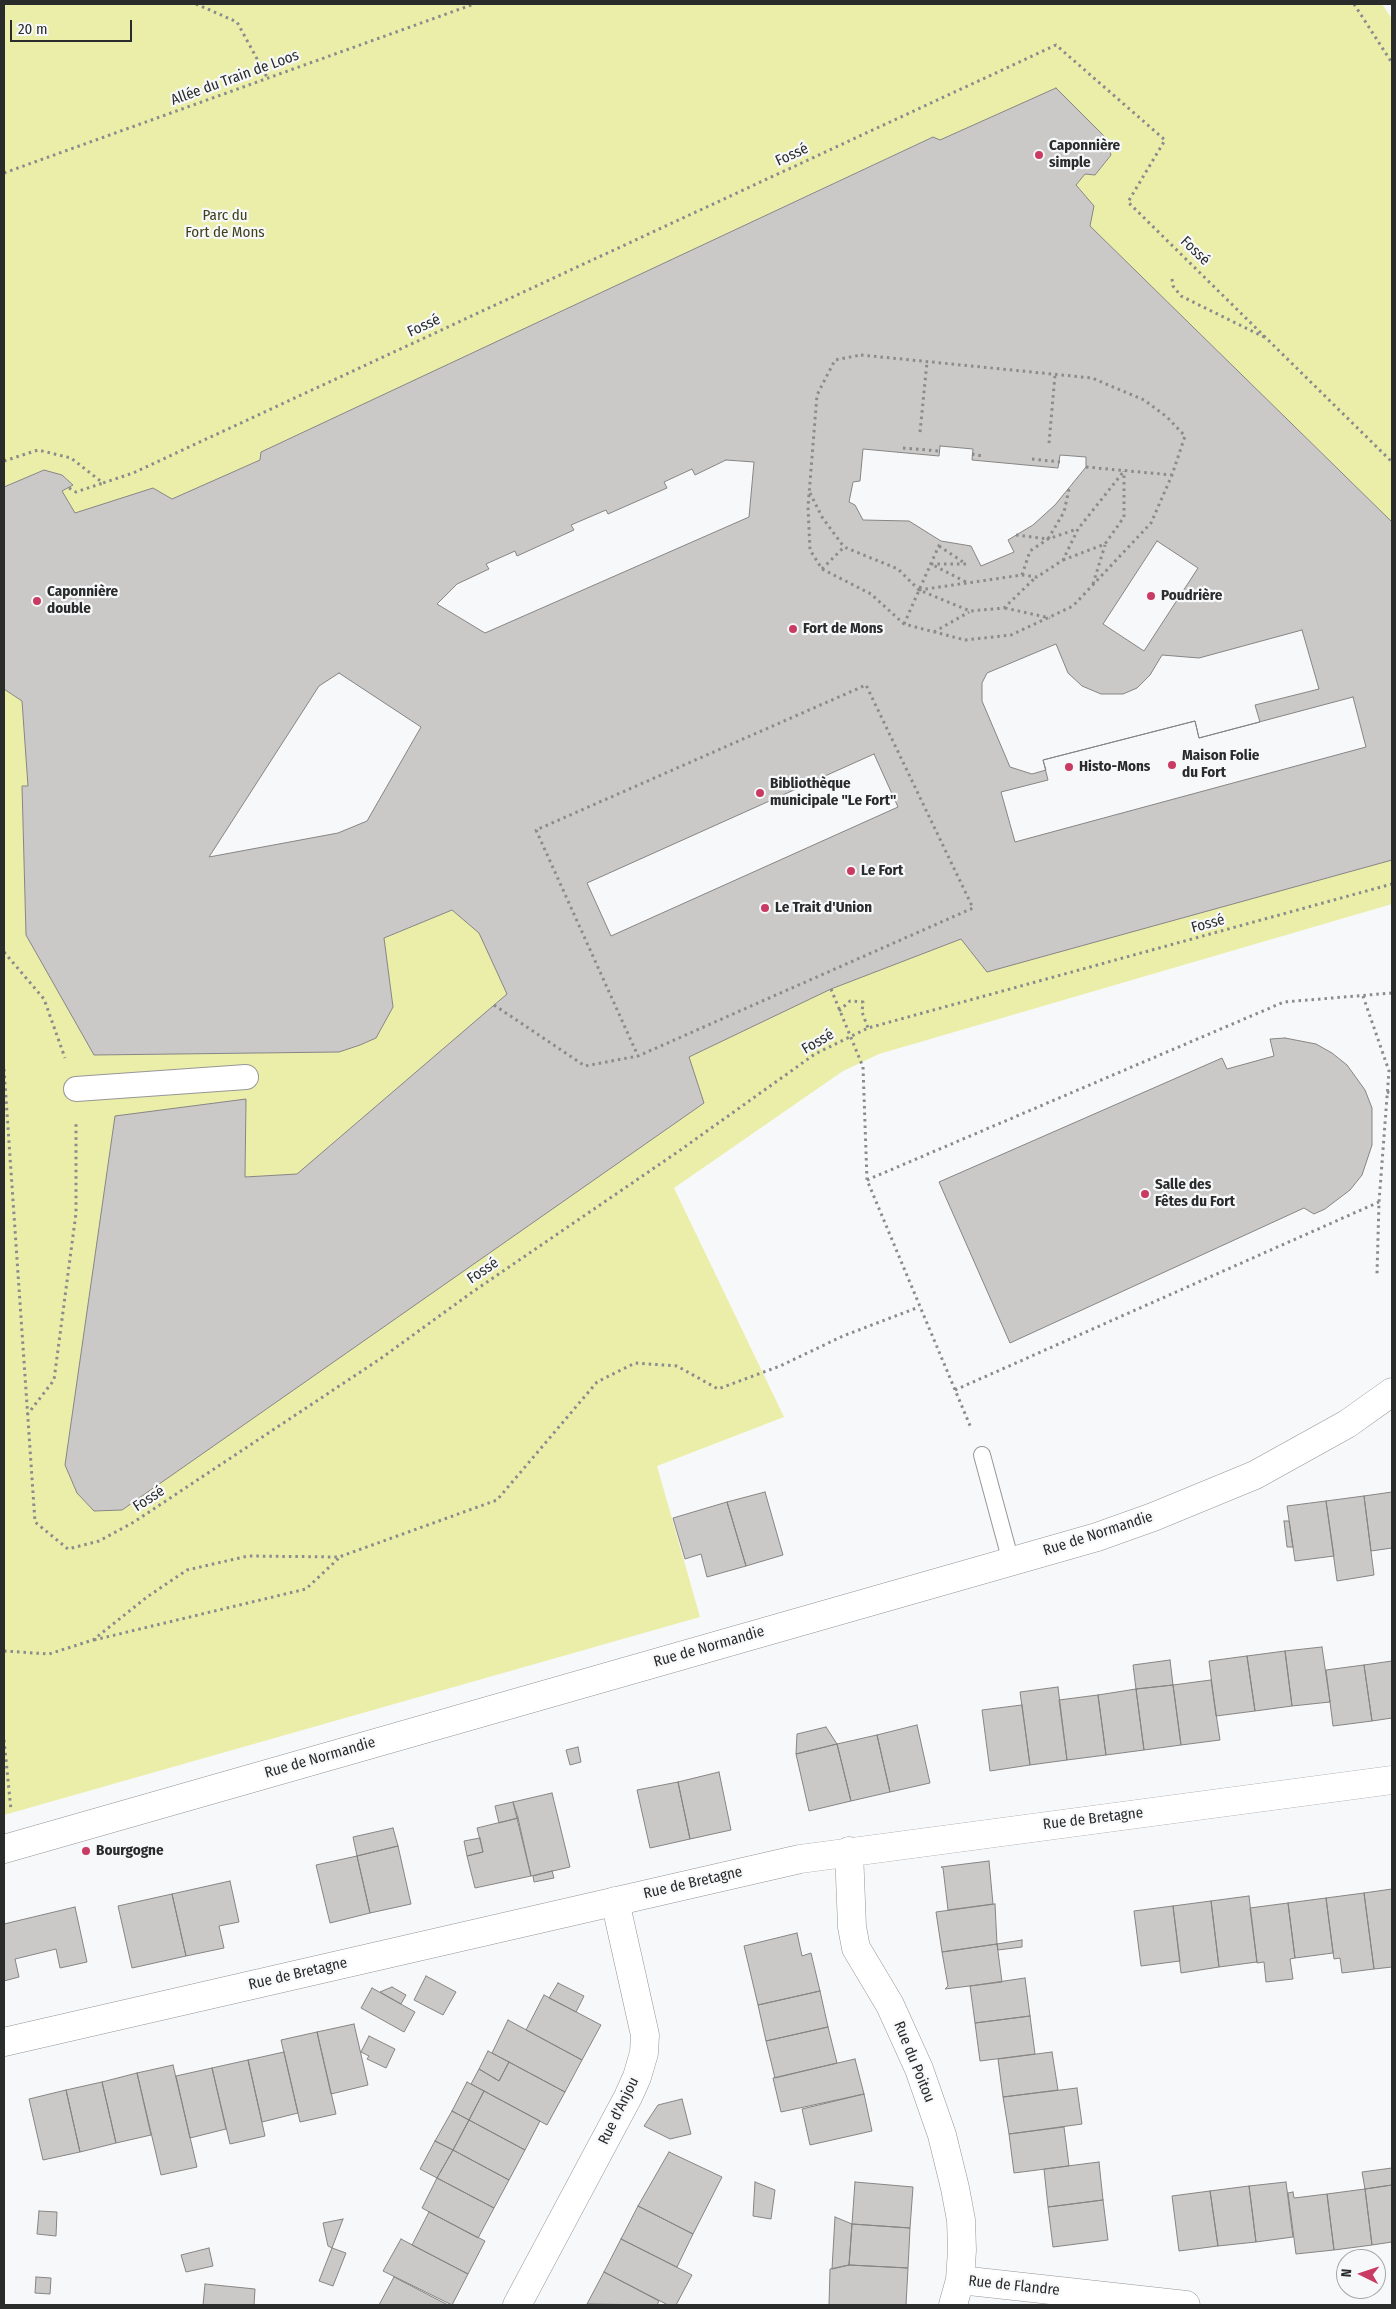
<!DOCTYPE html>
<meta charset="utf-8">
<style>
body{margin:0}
#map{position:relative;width:1396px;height:2309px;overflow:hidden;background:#f7f8fa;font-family:"Fira Sans Condensed",sans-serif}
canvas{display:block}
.frame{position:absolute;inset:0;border:5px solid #2a2b2b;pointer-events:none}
.north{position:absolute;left:1336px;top:2249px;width:50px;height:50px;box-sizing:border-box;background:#f7f8fa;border:1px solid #a5a6a7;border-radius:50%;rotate:274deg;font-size:14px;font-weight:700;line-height:20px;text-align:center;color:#2a2b2b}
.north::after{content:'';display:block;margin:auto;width:18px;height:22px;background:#c93b63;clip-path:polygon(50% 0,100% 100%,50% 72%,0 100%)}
.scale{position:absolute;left:10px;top:20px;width:122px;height:22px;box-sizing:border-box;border:2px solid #2a2b2b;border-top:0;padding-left:6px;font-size:15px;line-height:18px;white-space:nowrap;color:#2a2b2b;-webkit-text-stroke:4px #f7f8fa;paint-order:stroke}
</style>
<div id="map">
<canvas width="1396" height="2309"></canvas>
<div class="frame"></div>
<div class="north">N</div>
<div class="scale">20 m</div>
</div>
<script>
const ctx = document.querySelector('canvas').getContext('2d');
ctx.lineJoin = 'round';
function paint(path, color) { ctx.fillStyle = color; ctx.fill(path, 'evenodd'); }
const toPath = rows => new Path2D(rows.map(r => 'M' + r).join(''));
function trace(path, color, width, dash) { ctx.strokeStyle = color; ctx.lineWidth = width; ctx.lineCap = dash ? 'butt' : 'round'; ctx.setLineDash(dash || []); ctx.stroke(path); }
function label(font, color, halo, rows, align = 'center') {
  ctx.font = font + ' "Fira Sans Condensed",sans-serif'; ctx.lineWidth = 4.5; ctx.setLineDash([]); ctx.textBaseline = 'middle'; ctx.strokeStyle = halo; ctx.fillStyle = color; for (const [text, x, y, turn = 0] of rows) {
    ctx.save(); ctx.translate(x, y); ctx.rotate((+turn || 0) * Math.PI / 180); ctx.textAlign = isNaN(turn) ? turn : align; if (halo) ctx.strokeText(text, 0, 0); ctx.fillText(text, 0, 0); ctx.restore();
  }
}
paint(toPath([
 [4,4,1382,4,1392,19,1392,522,1090,226,1094,206,1076,185,1085,174,1095,175,1111,155,1105,137,1056,88,940,140,932,137,261,452,260,460,172,499,153,488,75,513,62,491,73,485,62,475,44,470,4,487],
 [4,689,22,701,28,786,22,786,26,935,94,1055,338,1052,360,1045,376,1038,393,1007,384,938,452,910,479,933,507,994,297,1174,245,1177,246,1099,115,1116,65,1465,77,1492,94,1511,122,1510,704,1103,689,1057,831,989,961,939,987,972,1392,860,1392,904,879,1054,843,1071,674,1188,784,1417,657,1466,700,1617,4,1815]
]), '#ebeea8');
const building = toPath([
 [1056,88,1105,137,1111,155,1095,175,1085,174,1076,185,1094,206,1090,226,1392,522,1392,860,987,972,961,939,831,989,689,1057,704,1103,122,1510,94,1511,77,1493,65,1465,115,1116,246,1099,245,1177,297,1174,507,994,479,933,452,910,384,938,393,1007,376,1038,360,1045,339,1052,94,1055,26,935,22,786,28,786,22,701,4,689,4,487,44,470,62,475,73,485,62,491,75,513,153,488,172,499,260,460,261,452,933,137,940,140,1056,88],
 [940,446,973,449,972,460,1058,468,1060,455,1086,457,1086,467,1055,505,1033,525,1008,540,1014,552,981,566,971,546,941,541,909,521,863,520,855,505,849,502,853,482,860,481,863,449,939,456,940,446],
 [726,460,754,462,749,517,485,633,437,604,457,584,489,569,486,564,515,551,517,556,574,530,571,525,606,510,608,514,667,488,664,482,692,469,695,475,726,460],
 [1302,630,1319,689,1255,705,1260,722,1199,738,1195,721,1043,760,1046,770,1032,774,1010,767,982,701,982,683,987,673,1056,644,1068,673,1082,686,1101,694,1123,694,1137,688,1150,675,1162,655,1199,658,1302,630],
 [339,673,421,727,367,821,338,833,209,857,319,686,339,673],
 [874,754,898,807,611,936,587,883,874,754],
 [1157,541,1198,568,1144,651,1103,624,1157,541],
 [1353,697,1366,747,1015,842,1001,792,1048,780,1043,760,1195,721,1199,738,1353,697],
 [1285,1038,1316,1044,1332,1053,1347,1065,1365,1090,1372,1108,1372,1145,1362,1175,1350,1190,1325,1209,1314,1214,1304,1208,1010,1343,939,1182,1222,1058,1227,1069,1274,1056,1270,1039,1285,1038],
 [765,1492,783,1555,746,1566,727,1502,765,1492],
 [1392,1492,1392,1548,1371,1551,1364,1496,1392,1492],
 [1364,1496,1374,1575,1337,1581,1326,1501,1364,1496],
 [1326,1501,1334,1556,1295,1561,1287,1506,1326,1501],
 [727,1502,746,1566,707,1577,701,1554,685,1559,673,1518,727,1502],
 [1284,1521,1289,1521,1293,1547,1287,1547,1284,1521],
 [1322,1647,1330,1702,1292,1706,1285,1651,1322,1647],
 [1285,1651,1292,1706,1255,1711,1247,1656,1285,1651],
 [1247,1656,1255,1711,1216,1716,1209,1661,1247,1656],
 [1170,1660,1173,1685,1136,1689,1133,1665,1170,1660],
 [1392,1661,1392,1718,1372,1721,1364,1665,1392,1661],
 [1364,1665,1372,1721,1333,1726,1326,1670,1364,1665],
 [1211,1680,1220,1740,1181,1745,1173,1685,1211,1680],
 [1173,1685,1181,1745,1144,1750,1136,1689,1173,1685],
 [1058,1687,1067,1760,1030,1765,1020,1692,1058,1687],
 [1136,1689,1144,1750,1106,1755,1098,1695,1136,1689],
 [1098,1695,1106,1755,1067,1760,1059,1700,1098,1695],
 [1022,1705,1030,1765,990,1771,982,1710,1022,1705],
 [917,1725,930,1783,890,1792,877,1735,917,1725],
 [826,1727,837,1744,796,1754,797,1734,826,1727],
 [877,1735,890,1792,851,1801,837,1744,877,1735],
 [837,1744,851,1801,809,1811,796,1754,837,1744],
 [578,1747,581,1762,570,1765,566,1750,578,1747],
 [719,1772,731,1830,690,1839,678,1782,719,1772],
 [678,1782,690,1839,650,1848,637,1790,678,1782],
 [552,1793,570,1867,531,1876,513,1802,552,1793],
 [513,1802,518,1818,499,1823,495,1806,513,1802],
 [518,1818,531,1876,475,1888,467,1856,483,1852,477,1828,518,1818],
 [393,1828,398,1846,357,1856,353,1837,393,1828],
 [480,1838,483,1852,467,1856,464,1841,480,1838],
 [398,1846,411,1904,370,1913,357,1856,398,1846],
 [357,1856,370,1913,330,1923,316,1865,357,1856],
 [989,1861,993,1904,948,1910,943,1868,941,1867,989,1861],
 [552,1871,554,1878,534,1882,533,1876,552,1871],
 [230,1881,239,1922,219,1926,224,1948,186,1956,172,1894,230,1881],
 [1392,1889,1392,1967,1374,1969,1364,1893,1392,1889],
 [1364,1893,1374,1969,1342,1973,1340,1958,1334,1959,1326,1898,1364,1893],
 [172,1894,186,1956,132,1968,118,1906,172,1894],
 [1249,1896,1257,1962,1219,1967,1211,1901,1249,1896],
 [1326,1898,1333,1953,1295,1958,1288,1903,1326,1898],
 [1211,1901,1219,1967,1181,1973,1173,1906,1211,1901],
 [1288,1903,1295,1958,1290,1959,1293,1979,1266,1982,1264,1962,1257,1963,1250,1908,1288,1903],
 [995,1904,997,1944,942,1952,936,1912,995,1904],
 [1173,1906,1180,1961,1141,1966,1134,1911,1173,1906],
 [75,1907,87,1962,60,1968,56,1949,15,1959,19,1977,4,1981,4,1924,75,1907],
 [797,1933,802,1956,811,1953,820,1991,758,2005,744,1946,797,1933],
 [1022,1940,1022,1947,998,1950,997,1944,1022,1940],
 [997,1944,1002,1982,945,1989,948,1986,942,1952,997,1944],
 [426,1976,456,1992,443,2015,414,2000,426,1976],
 [1025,1978,1030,2016,975,2023,970,1986,1025,1978],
 [558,1983,584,1996,576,2012,549,1998,558,1983],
 [392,1987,406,1995,401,2004,380,1992,392,1987],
 [372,1988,415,2012,404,2032,361,2008,372,1988],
 [820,1991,828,2027,766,2041,758,2005,820,1991],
 [544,1995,601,2025,582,2060,526,2030,544,1995],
 [1030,2016,1035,2054,980,2061,975,2023,1030,2016],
 [508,2020,582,2060,565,2092,492,2053,508,2020],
 [354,2024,368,2085,331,2094,317,2032,354,2024],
 [828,2027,837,2063,775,2078,766,2041,828,2027],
 [317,2032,336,2114,300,2122,281,2040,317,2032],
 [369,2036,395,2049,386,2068,367,2059,369,2056,361,2052,369,2036],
 [488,2051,509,2062,499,2081,479,2069,488,2051],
 [284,2052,298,2113,262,2122,248,2060,284,2052],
 [1052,2052,1058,2090,1003,2097,998,2059,1052,2052],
 [855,2059,864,2094,781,2112,773,2078,855,2059],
 [248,2060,265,2136,230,2144,212,2068,248,2060],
 [509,2062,565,2092,547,2125,471,2084,479,2069,499,2081,509,2062],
 [173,2065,197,2167,161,2175,137,2073,173,2065],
 [212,2068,226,2129,190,2138,176,2076,212,2068],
 [137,2073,151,2135,116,2143,102,2082,137,2073],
 [102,2082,116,2143,80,2152,66,2090,102,2082],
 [467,2082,484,2091,469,2120,452,2111,467,2082],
 [1077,2088,1082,2124,1009,2134,1003,2097,1077,2088],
 [66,2090,80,2152,43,2160,29,2099,66,2090],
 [484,2091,540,2121,525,2150,469,2120,484,2091],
 [864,2094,872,2131,810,2145,802,2109,864,2094],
 [682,2099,691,2134,670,2139,644,2126,658,2105,682,2099],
 [452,2111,469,2120,453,2150,435,2141,452,2111],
 [469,2120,525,2150,509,2180,453,2150,469,2120],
 [1064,2127,1069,2166,1014,2173,1009,2134,1064,2127],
 [435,2141,453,2150,437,2178,420,2169,435,2141],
 [453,2150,509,2180,494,2208,437,2178,453,2150],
 [669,2152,722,2177,693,2234,638,2206,669,2152],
 [1099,2162,1103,2200,1048,2207,1044,2169,1099,2162],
 [1392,2168,1392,2185,1365,2189,1362,2172,1392,2168],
 [437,2178,494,2208,478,2238,422,2208,437,2178],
 [755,2182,775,2190,771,2219,753,2216,755,2182],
 [855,2182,913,2187,910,2228,852,2224,855,2182],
 [1286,2182,1293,2237,1256,2242,1249,2186,1286,2182],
 [1392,2185,1392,2242,1372,2245,1365,2189,1392,2185],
 [1249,2186,1256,2242,1218,2246,1210,2191,1249,2186],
 [1365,2189,1372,2245,1334,2250,1327,2194,1365,2189],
 [1210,2191,1218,2246,1179,2251,1172,2196,1210,2191],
 [1293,2192,1294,2198,1327,2194,1334,2250,1296,2254,1288,2193,1293,2192],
 [1103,2200,1108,2240,1053,2247,1048,2207,1103,2200],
 [638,2206,693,2234,677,2267,621,2239,638,2206],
 [39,2211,57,2212,56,2236,37,2234,39,2211],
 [429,2212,485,2241,468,2274,412,2245,429,2212],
 [835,2217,852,2224,849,2265,832,2269,835,2217],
 [343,2219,332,2248,328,2246,323,2223,343,2219],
 [852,2224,910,2228,908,2268,849,2265,852,2224],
 [401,2239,468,2274,452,2305,383,2271,401,2239],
 [621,2239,692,2275,676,2305,668,2305,604,2272,621,2239],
 [209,2248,213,2266,186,2272,181,2255,209,2248],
 [332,2248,346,2253,333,2286,319,2281,332,2248],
 [849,2265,908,2268,906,2305,829,2305,830,2269,849,2265],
 [604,2272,659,2301,657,2305,587,2304,604,2272],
 [36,2277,51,2278,50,2294,35,2293,36,2277],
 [394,2277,448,2305,379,2305,394,2277],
 [205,2284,255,2289,254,2305,203,2305,205,2284]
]);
paint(building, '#cbc9c7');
trace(building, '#878584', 1);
const service = toPath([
 [982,1455,1011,1562]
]);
const pedestrian = toPath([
 [76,1089,246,1077]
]);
const minor = toPath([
 [4,1849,1097,1537,1153,1517,1255,1475,1347,1424,1392,1392],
 [849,1851,852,1927,856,1948,890,2005,919,2069,942,2135,955,2188,961,2220,962,2250,960,2280,953,2305],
 [4,2042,800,1859,1392,1780],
 [960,2280,1186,2305],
 [517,2305,628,2097,637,2077,644,2053,645,2035,615,1901]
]);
trace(service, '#969698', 18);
trace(pedestrian, '#969698', 26);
trace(minor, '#969698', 29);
trace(toPath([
 [196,4,237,22,268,79],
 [1354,4,1392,63],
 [4,173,474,4],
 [1172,279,1173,286,1181,296,1266,338],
 [861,355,1092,378,1144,400,1167,417,1185,436,1172,475,1151,523,1073,606,1011,635,965,640,904,624,871,594,822,569,810,550,808,507,817,395,835,360,861,355],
 [920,432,927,362],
 [1049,443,1055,375],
 [903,448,939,451],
 [972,454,982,456],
 [1032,459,1060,462],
 [4,461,38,450,71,458,103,483,133,473,1056,45,1165,140,1128,202,1392,462],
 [1086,467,1172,475],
 [69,488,76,492,103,483],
 [810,493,822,517,844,547],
 [1016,535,1048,539,1064,512,1069,489],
 [939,546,966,564,931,564,966,582],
 [1063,560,1105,544,1124,517,1124,471],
 [822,569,844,547,898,569,919,590,970,611,1004,608,1036,577],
 [1022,575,1030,551,1048,539,1077,529],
 [1093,584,1105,545],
 [919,590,1022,575,1037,577,1063,560,1078,529,1124,471],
 [1005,608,1050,618],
 [904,624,941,541],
 [934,632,969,612],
 [4,952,44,999,65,1058],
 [1363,996,1389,1071,1379,1202,1377,1274],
 [494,1005,585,1066,638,1056,973,908,866,685,536,830,638,1056],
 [839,1011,850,1001,863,1002,862,1012,868,1028],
 [863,1067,867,1180,971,1428],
 [4,1069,35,1522,68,1549,99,1541,134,1522,380,1359,471,1293,679,1151,815,1054,868,1028,1392,884],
 [1387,1092,1392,1093],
 [867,1180,1284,1002,1392,993],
 [955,1390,1379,1202],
 [27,1415,54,1380,76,1213,76,1122],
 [94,1640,306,1589,339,1558],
 [4,1651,49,1654,93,1640,147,1597,187,1570,248,1556,339,1557,497,1500,597,1382,635,1363,677,1366,718,1389,780,1366,843,1336,919,1307],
 [4,1740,11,1810]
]), '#8a8b8c', 3, [2.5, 4]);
trace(service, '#fff', 16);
trace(pedestrian, '#fff', 24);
trace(minor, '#fff', 28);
trace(toPath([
 [831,989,863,1067]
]), '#8a8b8c', 3, [2.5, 4]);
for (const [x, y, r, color] of [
 [1039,155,5,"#c93b63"],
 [1151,596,5,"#c93b63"],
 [37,601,5,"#c93b63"],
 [793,629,5,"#c93b63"],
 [1172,765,5,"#c93b63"],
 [1069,767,5,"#c93b63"],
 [760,793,5,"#c93b63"],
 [851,871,5,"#c93b63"],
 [765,908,5,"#c93b63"],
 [1145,1194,5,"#c93b63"],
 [86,1851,5,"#c93b63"]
]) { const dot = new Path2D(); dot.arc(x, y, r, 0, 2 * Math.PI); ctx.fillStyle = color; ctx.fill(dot); trace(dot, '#f7f8fa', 2); }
label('15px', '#2a2b2b', '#f7f8fa', [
 ["Allée du Train de Loos",235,78,-20],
 ["Fossé",792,155,-25],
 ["Fossé",1195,251,44],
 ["Fossé",424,326,-25],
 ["Fossé",1208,924,-15],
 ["Fossé",818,1042,-30],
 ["Fossé",483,1271,-34],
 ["Fossé",149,1499,-33],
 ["Rue de Normandie",1098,1534,-18],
 ["Rue de Normandie",709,1647,-16],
 ["Rue de Normandie",320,1758,-16],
 ["Rue de Bretagne",1093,1819,-7],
 ["Rue de Bretagne",693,1883,-13],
 ["Rue de Bretagne",298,1974,-13],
 ["Rue du Poitou",914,2062,68],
 ["Rue d'Anjou",619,2111,-64],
 ["Rue de Flandre",1014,2286,6]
]);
label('bold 15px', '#2a2b2b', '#f7f8fa', [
 ["Caponnière",1049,146],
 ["simple",1049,163],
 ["Caponnière",47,592],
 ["double",47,609],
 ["Poudrière",1161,596],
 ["Fort de Mons",803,629],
 ["Maison Folie",1182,756],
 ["du Fort",1182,773],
 ["Histo-Mons",1079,767],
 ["Bibliothèque",770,784],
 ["municipale \"Le Fort\"",770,801],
 ["Le Fort",861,871],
 ["Le Trait d'Union",775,908],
 ["Salle des",1155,1185],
 ["Fêtes du Fort",1155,1202],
 ["Bourgogne",96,1851]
], 'left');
label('15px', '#3f4019', '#f7f8fa', [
 ["Parc du",225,216],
 ["Fort de Mons",225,233]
]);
</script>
